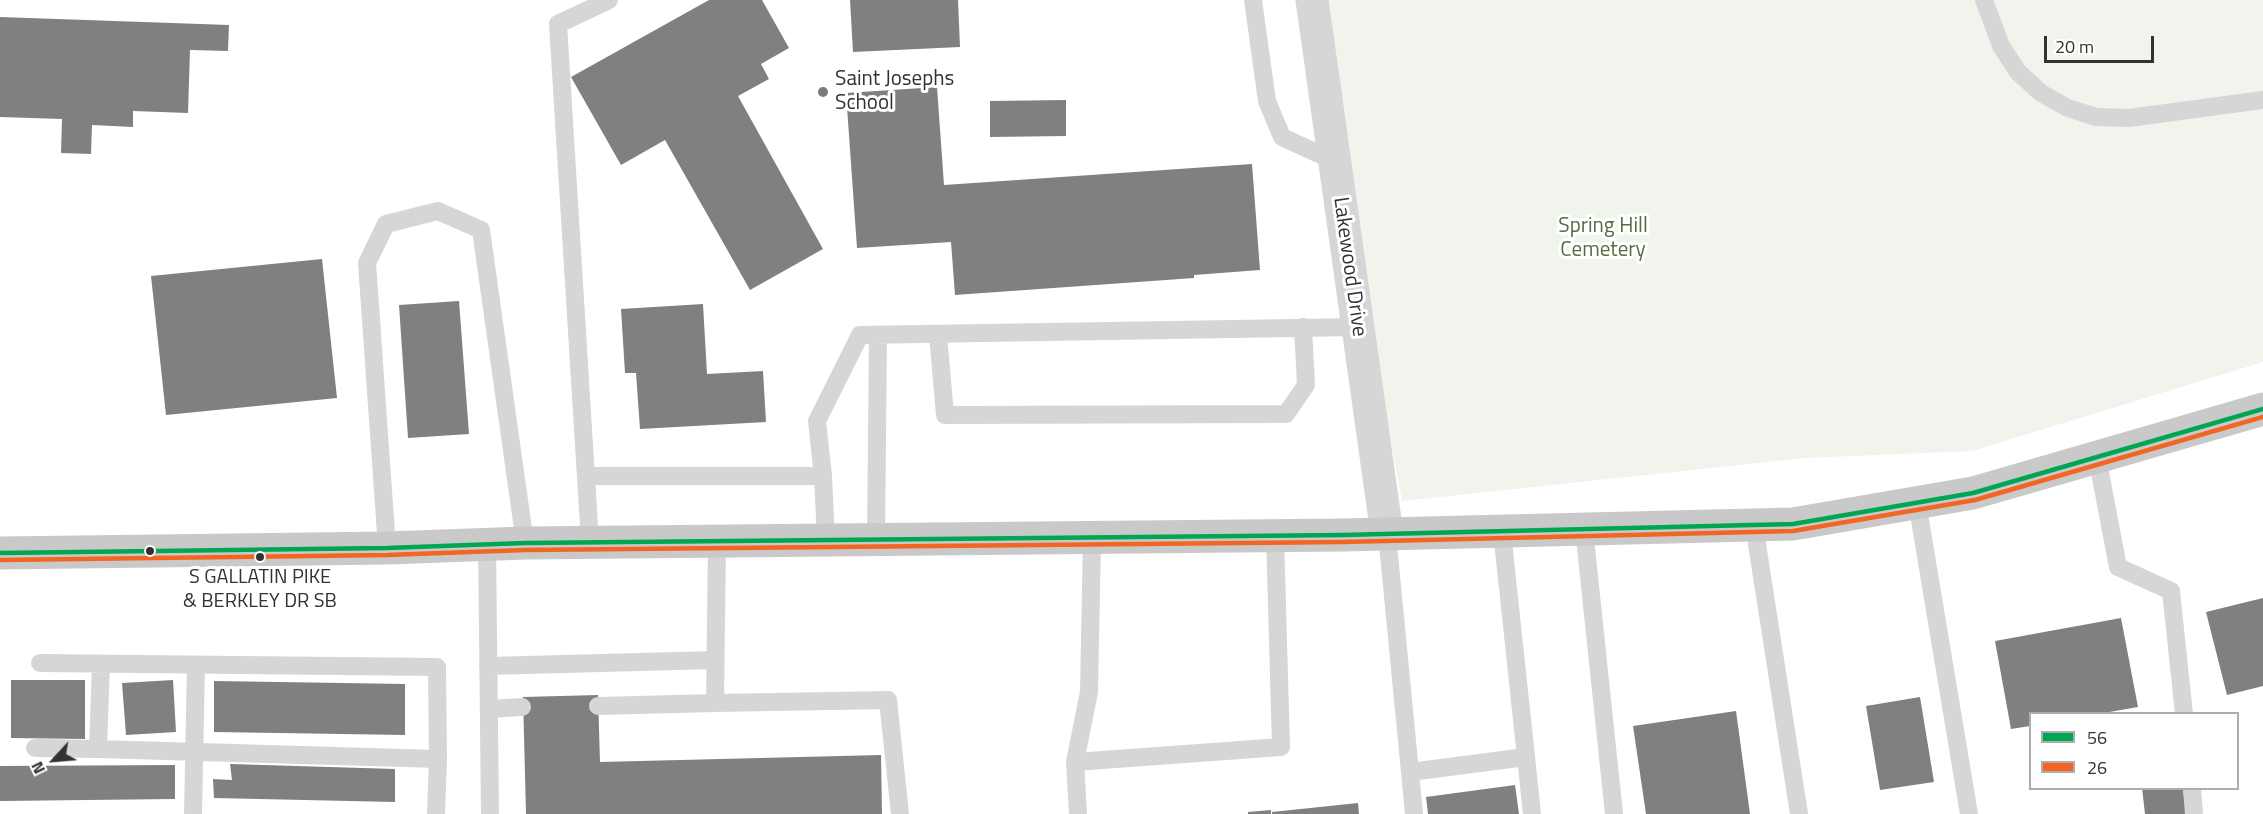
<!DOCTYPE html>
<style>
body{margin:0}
#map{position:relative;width:2263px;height:814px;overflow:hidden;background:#fff;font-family:"Titillium Web",sans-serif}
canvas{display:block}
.legend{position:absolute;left:2029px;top:712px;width:210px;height:78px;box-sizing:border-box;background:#fff;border:2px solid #adadad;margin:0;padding:8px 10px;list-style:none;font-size:18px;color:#323232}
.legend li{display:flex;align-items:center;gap:12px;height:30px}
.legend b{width:30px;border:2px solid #adadad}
.north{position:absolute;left:24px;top:730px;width:60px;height:60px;-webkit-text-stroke:4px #fff;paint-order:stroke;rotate:244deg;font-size:16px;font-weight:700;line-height:24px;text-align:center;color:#323232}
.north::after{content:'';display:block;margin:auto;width:21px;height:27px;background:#323232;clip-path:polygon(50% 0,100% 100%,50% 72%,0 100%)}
.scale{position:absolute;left:2044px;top:36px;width:110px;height:27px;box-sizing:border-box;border:3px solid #323232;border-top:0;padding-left:8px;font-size:18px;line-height:21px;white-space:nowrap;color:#323232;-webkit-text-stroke:4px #fff;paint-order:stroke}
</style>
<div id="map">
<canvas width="2263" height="814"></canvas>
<ul class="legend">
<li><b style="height:8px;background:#00a651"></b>56</li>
<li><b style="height:8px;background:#f26522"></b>26</li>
</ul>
<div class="north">N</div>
<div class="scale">20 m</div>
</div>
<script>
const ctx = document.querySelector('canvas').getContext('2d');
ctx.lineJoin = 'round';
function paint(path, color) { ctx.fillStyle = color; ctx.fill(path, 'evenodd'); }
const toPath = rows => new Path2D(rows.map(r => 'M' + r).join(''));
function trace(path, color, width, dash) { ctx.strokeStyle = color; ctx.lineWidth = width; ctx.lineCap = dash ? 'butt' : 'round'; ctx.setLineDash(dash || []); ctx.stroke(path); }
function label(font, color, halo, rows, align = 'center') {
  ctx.font = font + ' "Titillium Web",sans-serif'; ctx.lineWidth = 6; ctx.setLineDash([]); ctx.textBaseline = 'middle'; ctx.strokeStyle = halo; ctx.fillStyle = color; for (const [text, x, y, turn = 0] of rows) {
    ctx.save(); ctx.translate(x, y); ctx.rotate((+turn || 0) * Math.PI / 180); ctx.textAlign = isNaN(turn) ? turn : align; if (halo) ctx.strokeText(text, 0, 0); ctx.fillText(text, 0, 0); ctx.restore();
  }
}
paint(toPath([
 [1309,0,2263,0,2263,362,1972,451,1805,458,1402,501]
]), '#f1f4ed');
paint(toPath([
 [709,0,762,0,789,48,761,64,769,79,738,96,823,249,750,290,665,140,621,165,571,77],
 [850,0,958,0,960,47,853,52],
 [0,17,229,25,228,51,190,50,188,113,133,111,133,127,92,125,91,154,61,153,62,119,0,117],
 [937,87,944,185,1252,164,1260,270,1194,275,1194,278,955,295,951,242,857,248,846,93],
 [1066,100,1066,136,990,137,990,101],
 [322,259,337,398,166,415,151,276],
 [459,301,469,434,408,438,399,305],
 [703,304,707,374,763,371,766,422,640,429,636,373,625,373,621,309],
 [2263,598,2263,686,2227,695,2206,612],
 [2121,618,2138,707,2098,714,2030,714,2030,726,2011,729,1995,641],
 [11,680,85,680,85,739,11,738],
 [173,680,176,732,126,735,122,683],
 [214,681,405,684,405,735,214,732],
 [598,695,600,762,881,755,882,814,526,814,523,697],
 [1920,697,1934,782,1880,790,1866,706],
 [1736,711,1750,814,1646,814,1633,726],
 [230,764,395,769,395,802,214,798,213,779,232,780],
 [175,765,175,799,0,801,0,766],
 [1515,785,1519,814,1428,814,1426,797],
 [2142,788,2183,788,2186,814,2145,814],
 [1358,803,1359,814,1272,814,1272,812],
 [1271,810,1271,814,1248,814,1248,812]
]), '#808080');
trace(toPath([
 [1253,0,1267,101,1282,137,1334,161],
 [1984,0,2001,46,2018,72,2041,93,2068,108,2096,117,2129,118,2263,100],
 [938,334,945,415,1286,414,1306,385,1303,327],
 [2097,457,2118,567,2171,591,2184,714],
 [586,476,823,476],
 [1917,502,1969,814],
 [1754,525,1799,814],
 [1584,529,1614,814],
 [1387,534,1410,772,1526,757,1502,532],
 [876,539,878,335],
 [826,540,823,476,817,421,860,335,1357,327],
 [717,541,715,703,888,700,900,814],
 [590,542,558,24,609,0],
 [487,544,490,814],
 [387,548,367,263,386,224,438,211,481,230,525,543],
 [40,663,437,667,438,759,436,814],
 [101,665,98,749,438,759],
 [488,666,715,660],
 [598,706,715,703],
 [489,709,522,707],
 [35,748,98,749],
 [1526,757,1532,814],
 [1075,762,1089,692,1092,538],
 [1410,772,1414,814],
 [2192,788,2194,814],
 [193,814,196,665],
 [1078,814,1075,762,1281,747,1275,535]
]), '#d6d6d6', 18);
trace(toPath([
 [1312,0,1387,534]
]), '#d6d6d6', 33);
trace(toPath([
 [0,553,387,548,525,543,1343,535,1793,524,1973,493,2263,409]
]), '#c9c9c9', 33);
trace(toPath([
 [0,553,387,548,525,543,1343,535,1793,524,1973,493,2263,409]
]), '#00a651', 4.5);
trace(toPath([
 [0,560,387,555,525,550,1343,542,1793,531,1975,500,2263,417]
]), '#f26522', 4.5);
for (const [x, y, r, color] of [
 [823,92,6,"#7a7a7a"],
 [150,551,5,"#323232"],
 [260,557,5,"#323232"]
]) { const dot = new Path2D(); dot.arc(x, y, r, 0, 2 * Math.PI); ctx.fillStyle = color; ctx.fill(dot); trace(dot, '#fff', 2); }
label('20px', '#323232', '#fff', [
 ["S GALLATIN PIKE",260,578],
 ["& BERKLEY DR SB",260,602]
]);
label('21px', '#323232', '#fff', [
 ["Saint Josephs",835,80],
 ["School",835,104]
], 'left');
label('21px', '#546e3f', '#fff', [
 ["Spring Hill",1603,227],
 ["Cemetery",1603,251]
]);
label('21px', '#323232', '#fff', [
 ["Lakewood Drive",1349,267,82]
]);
</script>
